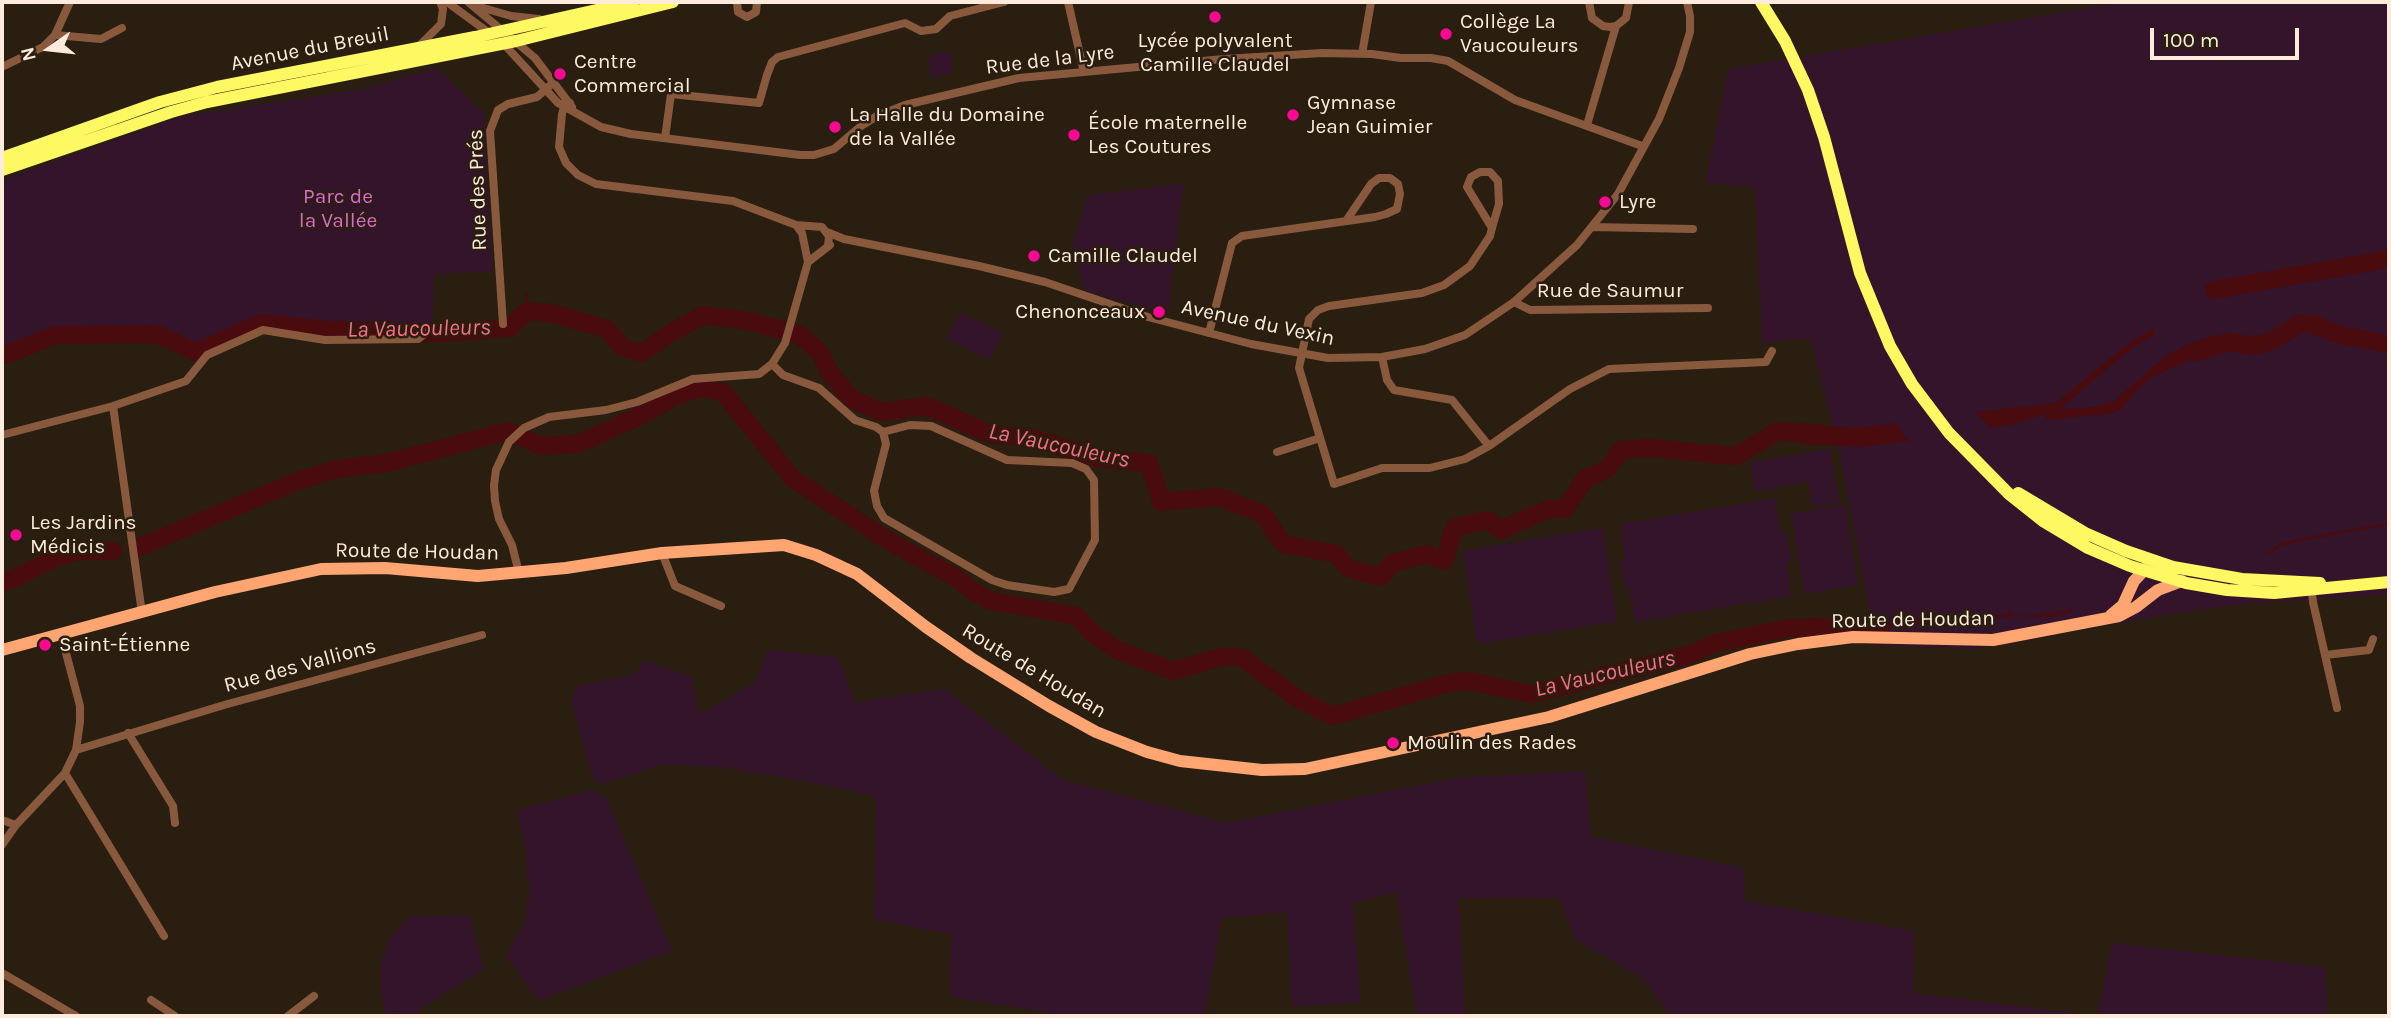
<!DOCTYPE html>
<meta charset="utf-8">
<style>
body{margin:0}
#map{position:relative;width:2391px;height:1018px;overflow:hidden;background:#2a1e11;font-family:Karla,sans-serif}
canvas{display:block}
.frame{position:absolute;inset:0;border:4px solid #ffebdb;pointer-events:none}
.north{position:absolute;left:14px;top:14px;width:70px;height:70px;-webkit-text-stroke:5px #2a1e11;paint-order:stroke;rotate:256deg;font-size:19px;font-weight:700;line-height:28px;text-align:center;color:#ffebdb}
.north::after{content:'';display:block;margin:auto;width:24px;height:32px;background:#ffebdb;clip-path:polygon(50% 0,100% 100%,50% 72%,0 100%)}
.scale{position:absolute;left:2150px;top:28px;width:149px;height:32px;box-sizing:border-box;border:4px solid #ffebdb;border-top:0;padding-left:9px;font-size:21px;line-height:24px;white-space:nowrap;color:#ffebdb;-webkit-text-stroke:5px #2a1e11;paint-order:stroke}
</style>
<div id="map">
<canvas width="2391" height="1018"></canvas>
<div class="frame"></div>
<div class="north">N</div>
<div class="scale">100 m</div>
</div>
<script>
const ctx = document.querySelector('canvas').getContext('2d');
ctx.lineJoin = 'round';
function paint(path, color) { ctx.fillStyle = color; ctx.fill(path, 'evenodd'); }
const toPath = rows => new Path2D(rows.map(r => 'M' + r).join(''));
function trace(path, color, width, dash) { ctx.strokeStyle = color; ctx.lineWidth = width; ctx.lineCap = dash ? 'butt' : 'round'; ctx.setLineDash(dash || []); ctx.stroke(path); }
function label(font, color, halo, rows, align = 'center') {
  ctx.font = font + ' Karla,sans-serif'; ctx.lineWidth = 5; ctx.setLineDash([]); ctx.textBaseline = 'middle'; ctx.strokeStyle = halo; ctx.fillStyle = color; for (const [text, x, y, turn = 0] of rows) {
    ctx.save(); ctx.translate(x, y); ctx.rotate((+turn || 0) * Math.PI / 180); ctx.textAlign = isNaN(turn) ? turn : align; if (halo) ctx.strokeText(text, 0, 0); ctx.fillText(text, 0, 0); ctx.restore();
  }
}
paint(toPath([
 [2210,2,2389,2,2389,594,2254,603,2195,610,2077,630,2014,643,1969,649,1876,645,1838,444,1810,338,1762,343,1755,187,1706,182,1728,69,2117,3],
 [944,51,951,53,953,72,934,78,931,74,929,57],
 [437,68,484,113,492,271,434,274,432,322,417,329,252,323,189,344,154,329,77,334,2,364,2,180,183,116,364,89],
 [1183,184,1168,313,1085,291,1072,246,1088,195],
 [960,313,1003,333,989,360,946,338],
 [1830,449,1839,503,1813,507,1808,482,1755,491,1750,462],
 [1775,498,1780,533,1786,532,1791,561,1786,562,1791,596,1635,622,1630,589,1625,589,1620,560,1625,559,1620,524],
 [1845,505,1858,585,1805,594,1791,514],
 [1603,528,1617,621,1477,644,1463,551],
 [768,650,838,657,855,703,944,689,1063,780,1227,823,1462,777,1585,771,1591,837,1743,868,1745,901,1914,931,1913,993,2097,1016,2112,943,2325,967,2328,1016,1671,1016,1644,979,1576,940,1559,898,1459,898,1465,1016,1417,1016,1396,892,1353,903,1360,1002,1292,1007,1287,912,1222,918,1204,1016,1072,1016,950,997,951,934,875,920,876,797,841,788,723,767,661,765,602,784,592,777,571,699,577,686,635,674,645,661,691,676,699,715,755,683],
 [593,790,606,798,672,951,539,1000,506,956,525,922,530,890,524,839,517,810],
 [469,915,484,969,420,1009,418,1016,386,1016,381,988,380,968,389,940,410,916]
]), '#34142a');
paint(toPath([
 [2152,328,2156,333,2127,352,2059,410,2096,407,2114,401,2166,356,2186,345,2214,335,2222,353,2211,351,2154,376,2138,389,2121,409,2109,414,2047,420,2045,414,2012,425,1989,428,1976,412,2056,403,2124,347],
 [1800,423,1856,428,1896,423,1909,441,1860,447,1804,444,1796,437],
 [2071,608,2072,612,2052,617,2005,616,2005,614,2009,614,2006,611,2011,611,2011,615,2032,615,2066,611]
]), '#490b0d');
trace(toPath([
 [527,311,527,293],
 [2269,553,2280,545,2298,540,2389,524],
 [1880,625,2008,616]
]), '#490b0d', 2.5);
trace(toPath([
 [2214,290,2389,259],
 [2197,352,2229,342,2253,346,2272,341,2299,324,2312,324,2343,336,2389,344],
 [2,356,56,335,158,334,195,352,262,323,325,330,438,333,509,328,527,311,551,313,607,329,622,347,642,353,672,332,703,315,749,321,800,335,821,354,829,372,852,399,881,412,927,406,992,435,1028,437,1099,458,1149,463,1161,502,1219,497,1263,514,1283,544,1337,554,1347,568,1381,577,1392,563,1427,554,1444,561,1454,528,1487,520,1501,530,1548,509,1565,509,1585,479,1607,469,1621,450,1649,448,1736,456,1778,431,1821,435],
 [137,548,300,480,337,469,387,463,507,431,542,446,578,444,650,411,673,397,700,388,723,392,793,479,892,543,955,577,977,594,991,601,1077,616,1092,633,1117,650,1173,671,1221,657,1241,657,1298,699,1332,716,1449,683,1469,681,1530,694,1688,655,1713,644,1788,628,1880,625],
 [2,583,11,580,59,556,84,550,113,551]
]), '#490b0d', 18);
trace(toPath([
 [447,2,492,35],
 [468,2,535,58,572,107],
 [737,2,738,12,747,17,756,12,757,2],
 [1068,2,1084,72],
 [1589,2,1592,18,1603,26,1610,27,1616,26,1626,18,1629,2],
 [480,7,511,16,539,19],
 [55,35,101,39,122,28],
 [503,43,558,103,601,127,631,134,800,155,814,155,834,149,861,126,877,116,905,105,1019,78,1224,59,1322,53,1372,54,1401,58,1431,58,1448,61,1515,100,1642,146],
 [418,47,441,24,443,9,440,2],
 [1362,54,1371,2],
 [2,67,43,47,55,35,70,2],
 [570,103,564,107,562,114,559,147,566,163,578,175,596,184,733,201,796,225,822,227,829,236,828,246],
 [1587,125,1616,26],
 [665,138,671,94,759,103,767,75,772,62,778,57,905,23,921,31,936,29,950,16,1004,2],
 [1592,227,1693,229],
 [1492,228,1467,187,1471,177,1480,172,1490,172,1498,181,1499,204,1492,228,1490,236,1470,266,1444,285,1422,293,1329,306,1318,310,1309,319,1299,368,1334,484,1382,468,1430,468,1465,459,1489,446,1570,389,1609,369,1766,362,1772,351],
 [827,232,844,239,979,266,1045,282,1148,317,1251,344,1328,358,1382,357,1425,349,1465,335,1514,302,1577,245,1618,194,1659,119,1679,68,1690,32,1690,16,1687,2],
 [808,262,830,245],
 [1514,302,1530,310,1708,308],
 [503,324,490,131,498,110,508,104,537,97,554,82],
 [1209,333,1232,243,1242,236,1375,217,1386,214,1397,209,1400,194,1398,184,1390,178,1379,178,1371,184,1346,221],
 [1382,357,1387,380,1394,390,1452,400,1489,446],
 [772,364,783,375,819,388,855,420,876,427,883,432,886,444,874,491,877,506,884,518,992,580,1007,585,1054,592,1069,589,1095,540,1094,480,1086,469,1072,463,1007,460,931,426,910,425,883,432],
 [113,406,142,613],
 [2,435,113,406,186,381,207,355,263,330,325,340,418,339,431,329],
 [1277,452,1320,438],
 [662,553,675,586,721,606],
 [519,573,512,545,499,519,495,501,494,485,496,470,509,442,524,428,549,417,606,410,637,402,693,379,759,374,772,364,785,343,808,262,802,233,796,225],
 [2311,585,2313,602,2337,708],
 [2325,655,2369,650,2373,639],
 [128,733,173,806,175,823],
 [76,750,224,705,482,635],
 [65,773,164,936],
 [2,820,16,825],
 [2,845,16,825,65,773,76,750,80,722,80,706,61,634],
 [2,973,76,1016],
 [151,1000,175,1016],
 [288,1016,314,996]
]), '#89593d', 8);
trace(toPath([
 [2111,615,2123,605,2134,581,2150,564],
 [2,650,215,592,321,569,385,568,478,576,566,568,662,553,784,545,816,555,857,574,926,627,971,658,1049,706,1096,732,1147,752,1180,761,1262,770,1305,769,1549,717,1750,654,1798,644,1853,637,1993,640,2119,616,2136,607,2158,590,2182,581]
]), '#fea572', 12);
trace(toPath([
 [1761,2,1785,41,1808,90,1824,137,1860,273,1890,346,1912,384,1949,433,2009,494,2043,521,2088,548,2130,566,2186,583,2227,590,2274,593,2389,582],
 [2,158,160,102,217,87,475,37,633,2],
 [2,170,171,112,207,102,516,41,673,2],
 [2018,493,2085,533,2126,551,2173,567,2242,579,2320,583]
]), '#fef863', 12);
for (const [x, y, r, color] of [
 [1215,17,7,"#fd0892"],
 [1446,34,7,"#fd0892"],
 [560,74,7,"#fd0892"],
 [1293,115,7,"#fd0892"],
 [835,127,7,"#fd0892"],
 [1074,135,7,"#fd0892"],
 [1605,202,7,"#fd0892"],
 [1034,256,7,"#fd0892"],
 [1159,312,7,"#fd0892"],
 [16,535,7,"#fd0892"],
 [45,645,7,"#fd0892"],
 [1393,743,7,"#fd0892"]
]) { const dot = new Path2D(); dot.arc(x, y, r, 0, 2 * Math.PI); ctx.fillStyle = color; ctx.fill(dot); trace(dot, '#2a1e11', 2.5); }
label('21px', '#ffebdb', '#2a1e11', [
 ["Collège La",1460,22],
 ["Vaucouleurs",1460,46],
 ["Lycée polyvalent",1215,41,"center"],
 ["Camille Claudel",1215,65,"center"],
 ["Centre",574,62],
 ["Commercial",574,86],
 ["Gymnase",1307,103],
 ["Jean Guimier",1307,127],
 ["La Halle du Domaine",849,115],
 ["de la Vallée",849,139],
 ["École maternelle",1088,123],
 ["Les Coutures",1088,147],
 ["Lyre",1619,202],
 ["Camille Claudel",1048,256],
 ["Chenonceaux",1145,312,"right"],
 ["Les Jardins",30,523],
 ["Médicis",30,547],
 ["Saint-Étienne",59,645],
 ["Moulin des Rades",1407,743]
], 'left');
label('21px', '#ffebdb', '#2a1e11', [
 ["Avenue du Breuil",310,49,-11],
 ["Rue de la Lyre",1050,60,-7],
 ["Rue des Prés",478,190,-92],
 ["Rue de Saumur",1610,291],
 ["Avenue du Vexin",1258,323,12],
 ["Route de Houdan",417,552,1],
 ["Route de Houdan",1913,620,-1],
 ["Rue des Vallions",300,666,-15],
 ["Route de Houdan",1034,671,31]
]);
label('21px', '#e065d5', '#2a1e11', [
 ["Parc de",338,197],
 ["la Vallée",338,221]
]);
label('italic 23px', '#fe6a87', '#2a1e11', [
 ["La Vaucouleurs",419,329,-1],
 ["La Vaucouleurs",1059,446,12],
 ["La Vaucouleurs",1605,674,-13]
]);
</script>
